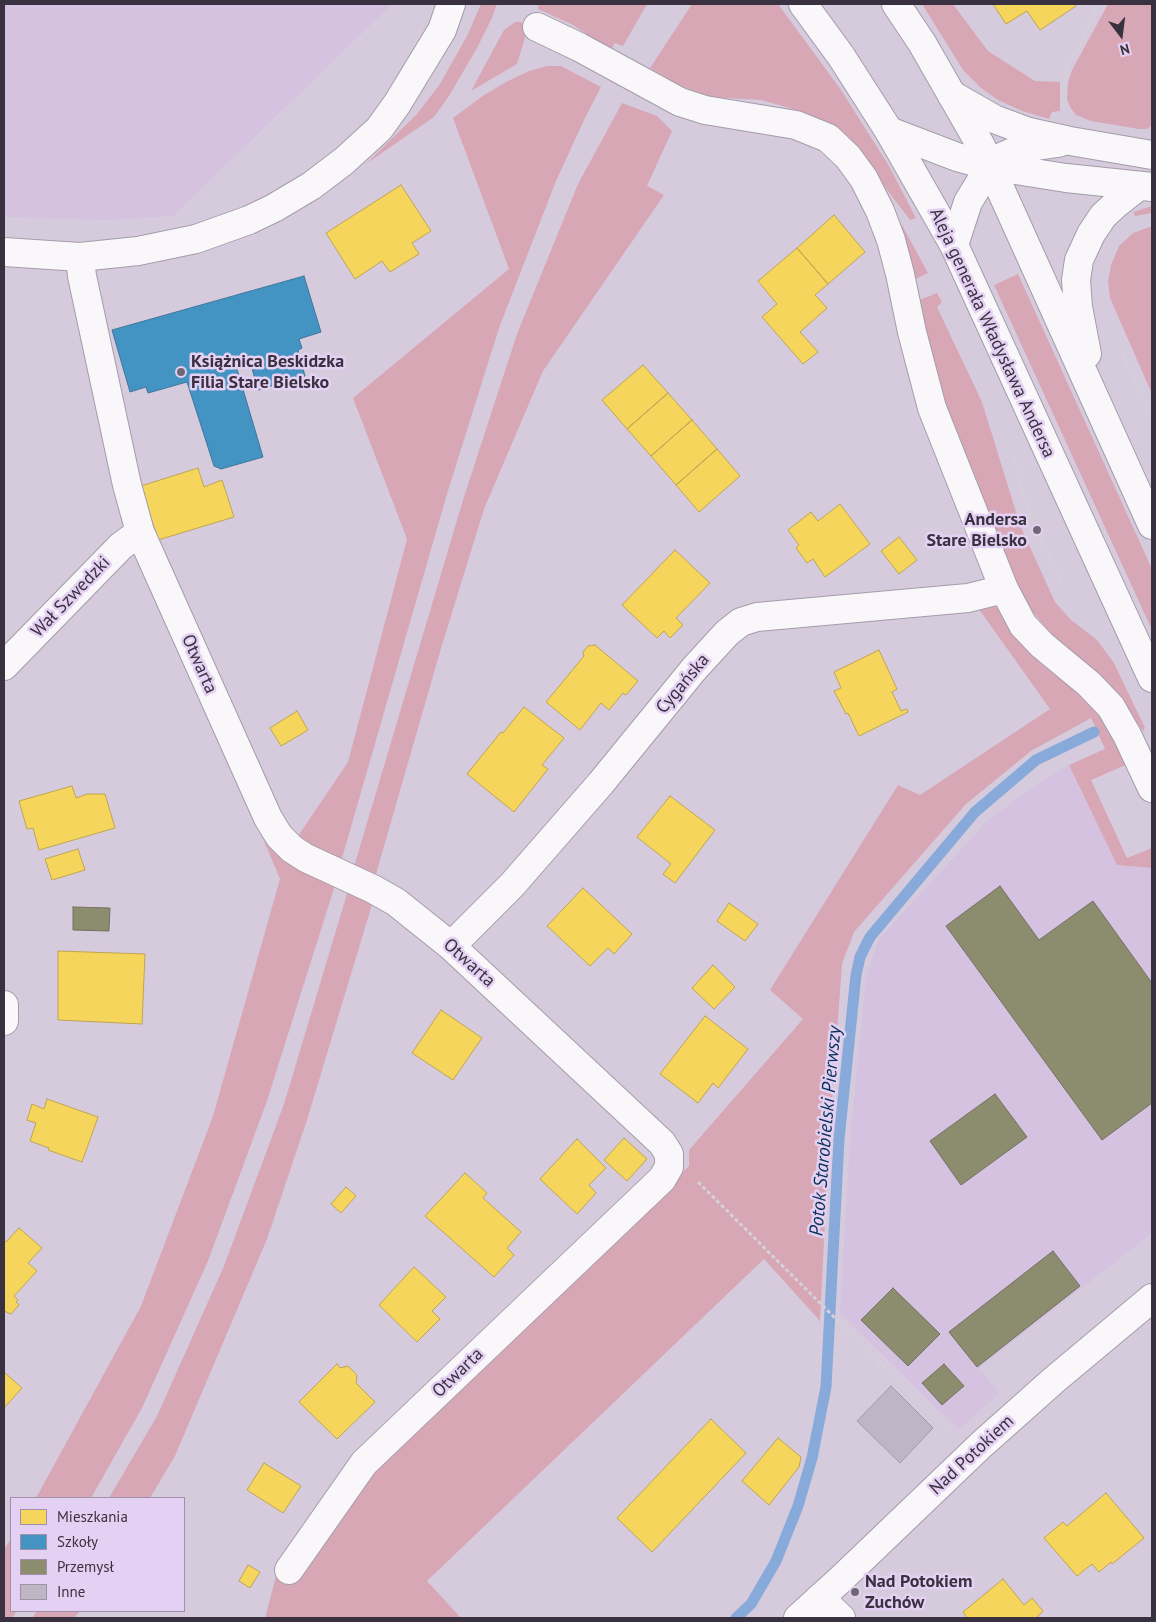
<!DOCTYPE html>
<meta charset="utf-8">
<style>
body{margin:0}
#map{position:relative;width:1156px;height:1622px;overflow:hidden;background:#d6cbdd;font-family:"PT Sans",sans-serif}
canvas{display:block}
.frame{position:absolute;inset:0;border:5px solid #39313f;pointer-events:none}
.legend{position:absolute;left:10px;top:1497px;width:175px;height:115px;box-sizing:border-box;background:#e4d0f2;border:1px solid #a090aa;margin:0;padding:6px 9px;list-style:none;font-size:15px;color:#39313f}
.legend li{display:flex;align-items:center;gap:10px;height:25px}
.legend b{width:25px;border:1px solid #a090aa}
.north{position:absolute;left:1096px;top:10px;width:50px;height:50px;-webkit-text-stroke:4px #e4d0f2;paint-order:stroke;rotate:165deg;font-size:14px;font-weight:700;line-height:20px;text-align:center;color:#39313f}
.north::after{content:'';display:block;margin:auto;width:18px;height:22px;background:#39313f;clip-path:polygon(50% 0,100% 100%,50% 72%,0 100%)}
</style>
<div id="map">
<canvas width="1156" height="1622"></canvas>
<div class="frame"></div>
<ul class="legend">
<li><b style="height:14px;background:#f6d55c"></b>Mieszkania</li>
<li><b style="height:14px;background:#4393c3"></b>Szkoły</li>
<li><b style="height:14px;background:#8c8c6e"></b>Przemysł</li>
<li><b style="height:14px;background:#bfb6c5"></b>Inne</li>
</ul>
<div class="north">N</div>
</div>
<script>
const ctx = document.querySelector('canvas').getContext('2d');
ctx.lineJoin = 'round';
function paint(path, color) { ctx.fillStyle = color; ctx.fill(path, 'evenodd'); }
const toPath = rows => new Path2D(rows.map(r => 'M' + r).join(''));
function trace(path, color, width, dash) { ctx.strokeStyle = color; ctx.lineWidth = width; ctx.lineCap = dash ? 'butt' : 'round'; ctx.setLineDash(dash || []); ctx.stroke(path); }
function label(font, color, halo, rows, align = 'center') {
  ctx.font = font + ' "PT Sans",sans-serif'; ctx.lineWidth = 5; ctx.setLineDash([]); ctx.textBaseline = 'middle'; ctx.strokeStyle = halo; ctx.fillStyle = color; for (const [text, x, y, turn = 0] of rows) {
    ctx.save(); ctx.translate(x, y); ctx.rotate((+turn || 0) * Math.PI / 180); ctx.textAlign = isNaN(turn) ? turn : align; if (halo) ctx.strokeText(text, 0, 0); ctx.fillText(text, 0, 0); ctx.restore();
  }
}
paint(toPath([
 [4,4,392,4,173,216,108,220,4,217],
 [1069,765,1117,865,1152,868,1152,1233,979,1368,999,1393,959,1430,840,1313,850,1138,866,976,879,939,989,819,1048,777]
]), '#d4c2e0');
paint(toPath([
 [481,4,497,4,491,20,477,48,449,96,434,117,366,164,417,114,440,84,468,34],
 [539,4,647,4,623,46,615,43,611,50,573,25,538,9],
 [692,4,778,4,841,90,889,166,916,218,910,220,884,186,875,179,828,124,800,111,761,100,708,97,679,85,650,68],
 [922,4,953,4,988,51,1035,81,1060,82,1060,111,1052,112,1049,119,1022,111,998,100,981,88,963,70],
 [1108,4,1152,4,1152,125,1147,129,1139,129,1091,121,1076,115,1070,107,1067,99,1068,83,1072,70],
 [515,22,521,22,526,27,526,34,517,64,471,91,504,30],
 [547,66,561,66,601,87,585,118,556,181,499,328,447,494,340,865,296,839,348,762,407,539,353,398,509,269,453,118,484,95,508,81,529,71],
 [622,103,657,116,672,131,647,186,664,195,543,371,484,509,442,645,374,881,353,870,463,500,517,334,578,184],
 [885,201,903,227,928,273,911,281],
 [1152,206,1152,213,1135,216,1133,212],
 [1152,226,1152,394,1110,298,1108,282,1111,265,1119,246,1133,233],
 [1018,274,1152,569,1152,630,994,285],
 [937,293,942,302,937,307,982,402,1020,525,1055,602,1070,619,1097,640,1114,663,1145,728,1143,731,1121,700,1067,651,1048,630,1032,611,1016,582,941,404,915,302],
 [986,603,998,608,1008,627,1024,647,1042,665,1085,698,1113,735,1128,764,1091,780,1127,858,1152,848,1152,868,1117,865,1069,765,1105,749,1091,718,1031,751,966,804,854,932,842,964,829,1142,820,1321,764,1259,427,1581,461,1618,265,1618,276,1576,289,1583,371,1467,689,1166,689,1150,803,1019,770,990,898,785,920,795,1050,709,976,605],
 [264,841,279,846,336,882,267,1101,208,1261,142,1408,91,1498,36,1498,141,1306,213,1116,280,879],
 [349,887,374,898,307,1120,267,1239,175,1456,150,1498,109,1498,157,1416,224,1266,284,1104],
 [11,1539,11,1611,17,1611,12,1618,4,1618,4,1549],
 [37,1611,80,1611,74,1618,32,1618]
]), '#d8a7b5');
const homes = toPath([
 [993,4,1075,4,1076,6,1040,30,1027,11,1006,24,993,4],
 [401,185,431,231,412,243,419,254,390,272,382,261,355,279,326,233,401,185],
 [834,215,865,252,828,284,797,248,834,215],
 [797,248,828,284,815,295,827,308,800,332,818,352,803,364,762,317,777,304,758,281,797,248],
 [643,365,668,393,627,429,602,400,643,365],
 [668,393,692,420,651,456,627,429,668,393],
 [692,420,717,449,676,485,651,456,692,420],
 [717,449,740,476,699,512,676,485,717,449],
 [198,468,204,487,222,480,234,517,158,540,141,486,198,468],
 [840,504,870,544,825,577,813,559,807,563,796,548,799,545,788,530,811,512,818,521,840,504],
 [899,537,917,560,899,574,881,551,899,537],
 [675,550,710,583,676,618,683,625,670,638,664,631,657,638,622,605,675,550],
 [595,645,638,681,626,695,623,693,609,710,601,703,580,730,546,702,584,656,583,652,588,646,595,645],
 [879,650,897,689,892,692,901,711,907,709,908,712,859,736,848,713,846,714,834,691,841,688,834,672,879,650],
 [524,707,564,738,542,765,548,769,514,812,467,774,501,732,503,733,524,707],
 [297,711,308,730,281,746,270,728,297,711],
 [72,786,76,798,87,794,105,794,115,828,39,850,33,828,27,829,19,801,72,786],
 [670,796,715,830,675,883,663,874,671,864,637,837,670,796],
 [78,849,85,870,52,880,45,859,78,849],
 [583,888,632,934,614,954,608,948,590,966,547,926,583,888],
 [729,903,758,924,745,941,717,921,729,903],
 [58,951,145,954,142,1024,58,1020,58,951],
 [713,965,735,987,714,1009,692,988,713,965],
 [441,1010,482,1038,453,1080,412,1053,441,1010],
 [705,1016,748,1049,718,1088,713,1083,698,1103,660,1074,705,1016],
 [47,1099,98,1117,82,1162,48,1150,49,1148,30,1141,36,1123,27,1120,32,1104,44,1109,47,1099],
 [624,1138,647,1159,627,1181,604,1160,624,1138],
 [577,1139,606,1168,589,1185,596,1193,577,1214,540,1179,577,1139],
 [465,1173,487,1193,483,1198,521,1232,507,1248,514,1255,494,1277,425,1216,465,1173],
 [346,1187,356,1196,341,1213,331,1204,346,1187],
 [19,1228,42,1248,28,1263,37,1271,14,1296,18,1300,16,1302,19,1305,11,1314,4,1311,4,1240,6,1242,19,1228],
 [414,1267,446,1297,432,1311,440,1319,417,1342,379,1305,414,1267],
 [337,1364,340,1368,348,1366,357,1375,356,1383,375,1402,337,1439,299,1402,337,1364],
 [4,1372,22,1388,4,1408,4,1372],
 [711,1419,746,1453,652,1552,617,1518,711,1419],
 [778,1438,801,1457,799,1467,769,1505,742,1481,778,1438],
 [264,1463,301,1486,283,1513,247,1490,264,1463],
 [1106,1493,1144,1538,1112,1564,1111,1562,1099,1572,1092,1564,1077,1576,1044,1538,1063,1522,1067,1526,1106,1493],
 [248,1565,260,1572,250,1588,239,1581,248,1565],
 [1003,1579,1024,1605,1032,1598,1043,1611,1036,1618,967,1618,963,1612,1003,1579]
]);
paint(homes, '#f6d55c');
trace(homes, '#bda453', 1);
const schools = toPath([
 [304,276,321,332,299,339,302,348,298,350,305,376,258,390,251,365,237,369,263,457,221,469,214,466,187,382,148,393,146,387,130,392,112,330,304,276]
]);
paint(schools, '#4393c3');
trace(schools, '#40769b', 1);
const industry = toPath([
 [1000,886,1039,940,1093,901,1152,983,1152,1103,1102,1140,946,926,1000,886],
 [73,907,110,908,109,931,73,930,73,907],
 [995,1094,1027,1137,961,1185,930,1141,995,1094],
 [1053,1251,1080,1286,977,1367,949,1332,1053,1251],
 [893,1288,940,1334,908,1366,861,1320,893,1288],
 [944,1364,964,1386,942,1405,922,1383,944,1364]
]);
paint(industry, '#8c8c6e');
trace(industry, '#737160', 1);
trace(toPath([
 [736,1618,751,1604,776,1561,798,1506,812,1458,826,1387,839,1139,856,975,860,957,870,937,975,812,1036,760,1094,732]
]), '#87aada', 11);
const building = toPath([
 [891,1386,933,1428,900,1463,857,1421,891,1386]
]);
paint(building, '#bfb6c5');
trace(building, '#a299a7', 1);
const minor = toPath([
 [537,27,579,47,680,102,705,110,796,125,828,138,848,157,864,179,880,211,891,240,900,274,912,332,932,408,1004,589,1023,625,1042,645,1089,684,1111,707,1127,735,1152,788],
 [4,252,80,257,138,251,196,239,249,220,274,208,311,186,344,161,379,129,397,104,442,30,451,4],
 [80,257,82,276,127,485,140,532,268,818,279,836,292,849,306,858,373,889,396,902,451,946,662,1143,669,1154,669,1167,662,1179,364,1463,289,1570],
 [4,666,121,546,140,532],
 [451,946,512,885,601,783,694,669,727,633,741,622,757,617,968,598,1004,589],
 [4,1005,4,1021],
 [820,1598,841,1618]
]);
const tertiary = toPath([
 [952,95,994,119,1029,132,1070,141,1152,155],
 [889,131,957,157,990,166,1066,178,1152,187],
 [954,245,968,202,990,166,1001,157,1022,148,1058,143],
 [798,1618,841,1579,981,1445,1054,1380,1152,1298]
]);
const secondary = toPath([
 [803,4,841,56,889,131,954,245,1152,678],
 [896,4,922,43,981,146,1152,525],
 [1087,354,1078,307,1076,280,1079,260,1091,234,1103,216,1116,204,1139,186]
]);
trace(minor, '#a49caa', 30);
trace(tertiary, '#a49caa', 30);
trace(secondary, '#a49caa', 30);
trace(toPath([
 [1062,107,1065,70,1071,59,1081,43,1098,4],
 [1121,351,1152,419],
 [1012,455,1031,516,1063,587],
 [698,1182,949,1431]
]), '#d4d1d7', 3, [4, 2.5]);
trace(minor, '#f9f7fa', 28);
trace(tertiary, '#f9f7fa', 28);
trace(secondary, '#f9f7fa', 28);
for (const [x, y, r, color] of [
 [181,372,5,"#706776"],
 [1037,530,5,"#706776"],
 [855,1592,5,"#706776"]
]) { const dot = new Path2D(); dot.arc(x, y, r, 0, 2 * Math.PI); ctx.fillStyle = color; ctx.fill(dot); trace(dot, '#e4d0f2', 2); }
label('18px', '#39313f', '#e4d0f2', [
 ["Aleja generała Władysława Andersa",992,333,65],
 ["Wał Szwedzki",71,597,-46],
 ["Otwarta",199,664,66],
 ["Cygańska",683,684,-50],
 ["Otwarta",469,963,42],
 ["Otwarta",458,1373,-44],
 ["Nad Potokiem",972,1455,-43]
]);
label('bold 18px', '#39313f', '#e4d0f2', [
 ["Książnica Beskidzka",191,362],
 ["Filia Stare Bielsko",191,383],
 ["Andersa",1027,520,"right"],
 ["Stare Bielsko",1027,541,"right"],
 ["Nad Potokiem",865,1582],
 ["Zuchów",865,1603]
], 'left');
label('italic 19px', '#083158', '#e4d0f2', [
 ["Potok Starobielski Pierwszy",826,1131,-85]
]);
</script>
